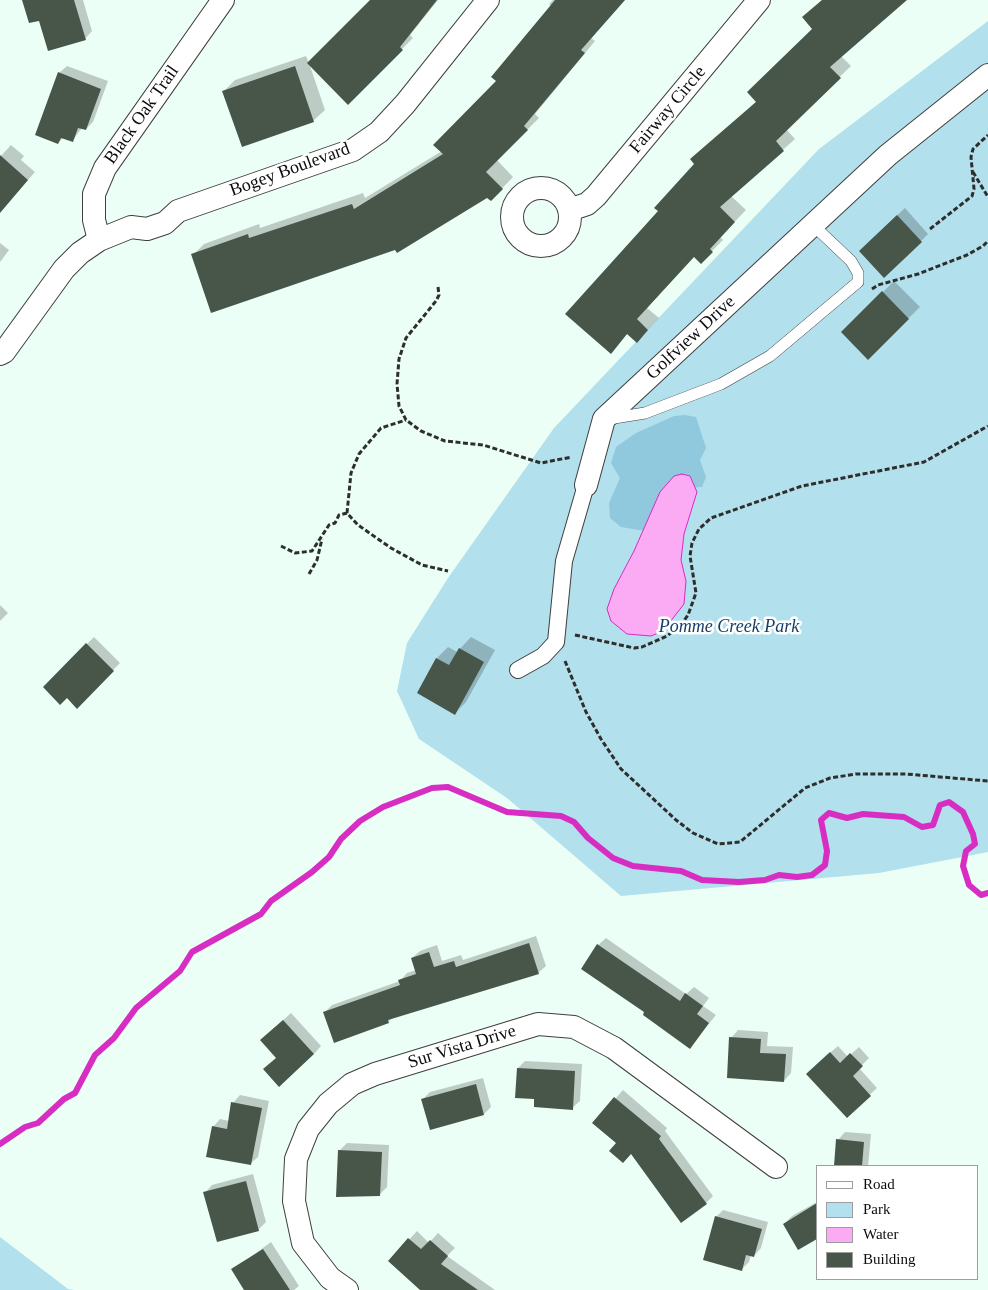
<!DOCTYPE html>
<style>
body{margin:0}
#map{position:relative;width:988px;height:1290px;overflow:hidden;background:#ebfff6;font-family:"Times New Roman",serif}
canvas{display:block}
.legend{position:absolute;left:816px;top:1165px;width:162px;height:115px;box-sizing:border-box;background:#fff;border:1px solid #9e9e9e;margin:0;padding:6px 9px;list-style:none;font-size:15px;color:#0c0c0c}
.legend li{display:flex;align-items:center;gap:10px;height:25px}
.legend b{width:25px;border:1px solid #9e9e9e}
</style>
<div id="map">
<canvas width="988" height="1290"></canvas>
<ul class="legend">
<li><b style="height:6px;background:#fff"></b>Road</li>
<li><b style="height:14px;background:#b2e0ec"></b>Park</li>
<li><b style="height:14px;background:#fbabf3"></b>Water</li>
<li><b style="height:14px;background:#485649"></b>Building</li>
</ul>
</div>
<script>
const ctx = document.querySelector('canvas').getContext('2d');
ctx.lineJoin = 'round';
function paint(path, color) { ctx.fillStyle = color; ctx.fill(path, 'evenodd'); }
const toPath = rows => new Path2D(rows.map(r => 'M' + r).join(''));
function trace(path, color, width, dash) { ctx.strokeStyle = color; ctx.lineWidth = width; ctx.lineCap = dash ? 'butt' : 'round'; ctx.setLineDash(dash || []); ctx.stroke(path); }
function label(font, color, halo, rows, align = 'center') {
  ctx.font = font + ' "Times New Roman",serif'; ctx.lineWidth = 5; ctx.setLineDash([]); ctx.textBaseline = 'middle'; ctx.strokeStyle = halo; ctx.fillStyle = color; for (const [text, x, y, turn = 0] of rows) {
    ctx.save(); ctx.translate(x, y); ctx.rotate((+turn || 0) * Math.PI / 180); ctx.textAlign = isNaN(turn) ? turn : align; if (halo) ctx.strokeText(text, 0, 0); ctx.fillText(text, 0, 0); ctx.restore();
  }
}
paint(toPath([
 [988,21,988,852,879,873,621,896,507,798,419,739,397,691,407,643,448,578,554,428,819,149],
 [0,1237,68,1289,75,1290,0,1290]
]), '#b2e0ec');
paint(toPath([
 [685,415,696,417,706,448,700,460,706,477,702,487,684,488,645,531,621,527,610,518,609,503,620,478,611,463,616,447,636,433,674,416]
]), '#90c8de');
const water = toPath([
 [682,474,690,476,697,492,684,534,681,560,686,581,684,604,663,631,651,636,627,634,611,621,607,609,614,589,634,551,660,492,674,476,682,474]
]);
paint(water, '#fbabf3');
trace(water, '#d82dc2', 1);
paint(toPath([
 [23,0,83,0,92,31,85,39,39,19],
 [371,0,438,0,410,35,413,38,348,103,309,63,325,110,313,121,224,91,235,80,306,56,309,63],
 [553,0,625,0,591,38,595,41,535,114,539,118,497,160,513,177,491,200,487,196,396,249,193,255,204,244,259,224,260,228,363,193,365,198,442,151,498,81,551,6,549,4],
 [822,0,905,0,841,56,851,66,786,129,795,139,731,196,746,210,720,237,723,240,701,262,694,255,647,308,659,318,637,341,628,333,611,352,660,211,696,164,691,159,757,101,814,29,804,17],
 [67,66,108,81,93,122,86,129,82,128,72,141,64,137,58,143,59,73],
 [11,145,24,156,21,160,35,172,0,212,0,157],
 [905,208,928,234,921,241,868,243],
 [0,243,9,250,0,262],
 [894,281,920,307,868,358,843,332],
 [0,605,8,613,0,621],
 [94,637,120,663,77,707,67,697,44,687],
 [471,637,495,650,466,702,455,713,418,692,437,658,448,647,457,652],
 [536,936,546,966,538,973,393,1017,388,1022,324,1013,332,1005,400,981,407,973,416,970,412,958,420,951,437,945,442,961,461,955,463,960],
 [606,938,686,994,694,987,709,998,703,1006,716,1015,690,1047,646,1012,598,945],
 [291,1013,321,1046,314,1054,277,1058,269,1033],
 [738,1030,768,1032,767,1046,793,1047,791,1073,784,1081,731,1038],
 [838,1046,848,1057,859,1047,869,1058,859,1068,877,1088,847,1116,815,1066],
 [525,1061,582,1064,580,1101,572,1108,536,1098,518,1068],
 [483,1078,491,1107,484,1114,423,1099,430,1092],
 [623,1090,667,1128,665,1131,713,1196,706,1203,631,1152,594,1123],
 [240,1095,269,1101,258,1157,250,1164,213,1127,220,1119,229,1121,233,1103],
 [845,1132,871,1134,868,1166,835,1166,838,1140],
 [347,1143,389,1145,387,1187,380,1194,337,1196,340,1150],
 [253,1174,266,1222,258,1230,205,1193,212,1185],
 [817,1202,817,1237,784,1224,792,1216],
 [723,1210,768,1222,761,1248,754,1256,751,1255,749,1262,741,1270,716,1217],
 [417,1231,429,1243,438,1233,455,1248,447,1256,495,1290,422,1290,389,1261],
 [271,1242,299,1286,294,1290,246,1290,233,1270]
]), '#0003');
trace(toPath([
 [0,1144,25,1127,38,1123,64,1099,75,1093,95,1055,114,1038,136,1008,180,971,192,952,261,914,271,901,312,872,329,857,341,839,360,821,383,807,432,788,448,787,507,812,561,816,574,822,588,838,613,858,633,866,681,871,702,880,739,882,765,880,779,875,797,877,812,875,825,865,827,851,821,820,829,813,847,818,863,814,904,817,922,827,933,825,940,805,949,802,963,812,973,834,975,844,966,851,963,866,969,885,981,895,988,893]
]), '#d82dc2', 6);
paint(toPath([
 [22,0,74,0,86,40,48,51,39,21,29,23],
 [370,0,437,0,400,47,403,50,348,105,307,63],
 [555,0,625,0,581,50,585,53,524,126,528,130,486,172,503,189,491,201,487,198,397,253,395,250,211,313,191,254,248,234,249,238,352,204,354,209,443,154,433,145,496,81,491,77],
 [822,0,907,0,830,67,841,78,776,141,784,151,720,207,735,222,710,249,713,252,701,264,694,257,637,319,648,330,637,343,627,334,611,354,565,314,658,211,654,208,694,164,690,159,756,102,747,92,812,29,802,17],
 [295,66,314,122,242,147,222,91],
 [58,72,101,89,86,130,78,128,73,142,61,138,58,144,35,135],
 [0,155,28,180,0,213],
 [897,215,922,242,884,278,859,251],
 [882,291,909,319,868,360,841,332],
 [86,643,114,671,77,709,67,698,60,705,43,687],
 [459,648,484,662,455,715,417,693,436,658,449,665],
 [529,943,539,974,388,1020,389,1023,334,1043,323,1012,400,985,398,980,416,974,411,958,429,952,434,967,454,961,456,967],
 [597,944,680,1001,685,993,703,1006,697,1014,709,1023,690,1049,643,1015,644,1012,581,969],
 [283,1020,314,1054,279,1087,263,1069,276,1058,260,1040],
 [729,1037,761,1039,760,1053,786,1054,784,1082,727,1078],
 [830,1052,840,1063,850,1053,863,1066,853,1076,871,1096,847,1118,806,1074],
 [517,1068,575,1071,573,1110,534,1107,534,1099,515,1098],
 [476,1084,484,1115,430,1130,421,1099],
 [614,1097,661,1136,659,1139,707,1204,681,1223,631,1154,623,1163,609,1151,616,1143,592,1123],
 [231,1102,262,1108,251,1165,206,1157,212,1126,227,1129],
 [836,1139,864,1142,862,1166,834,1166],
 [338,1150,382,1152,380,1196,336,1197],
 [246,1181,259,1231,217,1242,203,1192],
 [817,1203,817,1239,798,1250,783,1224],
 [715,1216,762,1229,754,1257,746,1255,742,1271,703,1260],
 [408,1238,421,1249,430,1240,448,1256,441,1264,478,1290,420,1290,388,1261],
 [263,1249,290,1290,244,1290,231,1269]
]), '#485649');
const service = toPath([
 [608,419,645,413,721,384,770,356,858,282,858,273,851,261,813,225]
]);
const pedestrian = toPath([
 [518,670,543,656,556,642,564,561,586,485]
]);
const minor = toPath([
 '512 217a29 29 0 1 1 58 0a29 29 0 1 1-58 0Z',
 [569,210,587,204,596,196,759,0],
 [99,240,94,220,94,194,105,168,223,0],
 [0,354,4,352,64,269,80,253,99,240,131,227,147,229,165,223,178,211,353,150,379,132,405,104,488,0],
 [586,485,604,419,888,155,988,75],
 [347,1290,330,1278,303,1243,294,1201,296,1159,308,1129,328,1104,352,1084,375,1074,538,1024,574,1027,614,1048,776,1167]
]);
trace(service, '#3f3f3f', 12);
trace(pedestrian, '#3f3f3f', 18);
trace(minor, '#3f3f3f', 24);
trace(toPath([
 [973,172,988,197],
 [930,229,972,196,974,189,971,157,973,149,988,135],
 [438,287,439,295,436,301,406,338,399,359,397,384,399,406,406,420,421,431,445,441,483,445,541,463,572,457],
 [872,289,878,285,918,274,967,255,983,246,988,241],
 [347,513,351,473,359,454,381,428,406,420],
 [281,546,295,553,312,551,329,525,335,523,339,515,347,513,358,525,391,548,422,565,448,571],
 [309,574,317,560,322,539],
 [575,635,634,648,642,647,667,636,681,625,688,615,696,593,690,556,692,543,699,529,711,518,802,486,924,462,988,426],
 [565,661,586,712,601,739,621,769,676,820,693,833,718,844,740,842,805,788,830,778,856,774,906,774,988,781]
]), '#2e2e2e', 3, [5, 2.5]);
trace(service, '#fff', 11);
trace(pedestrian, '#fff', 16);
trace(minor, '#fff', 22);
label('18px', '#0c0c0c', '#fff', [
 ["Fairway Circle",668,110,-50],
 ["Black Oak Trail",142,115,-55],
 ["Bogey Boulevard",290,170,-20],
 ["Golfview Drive",691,338,-43],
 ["Sur Vista Drive",462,1047,-17]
]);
label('italic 18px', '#183e68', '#fff', [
 ["Pomme Creek Park",729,627]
]);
</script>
